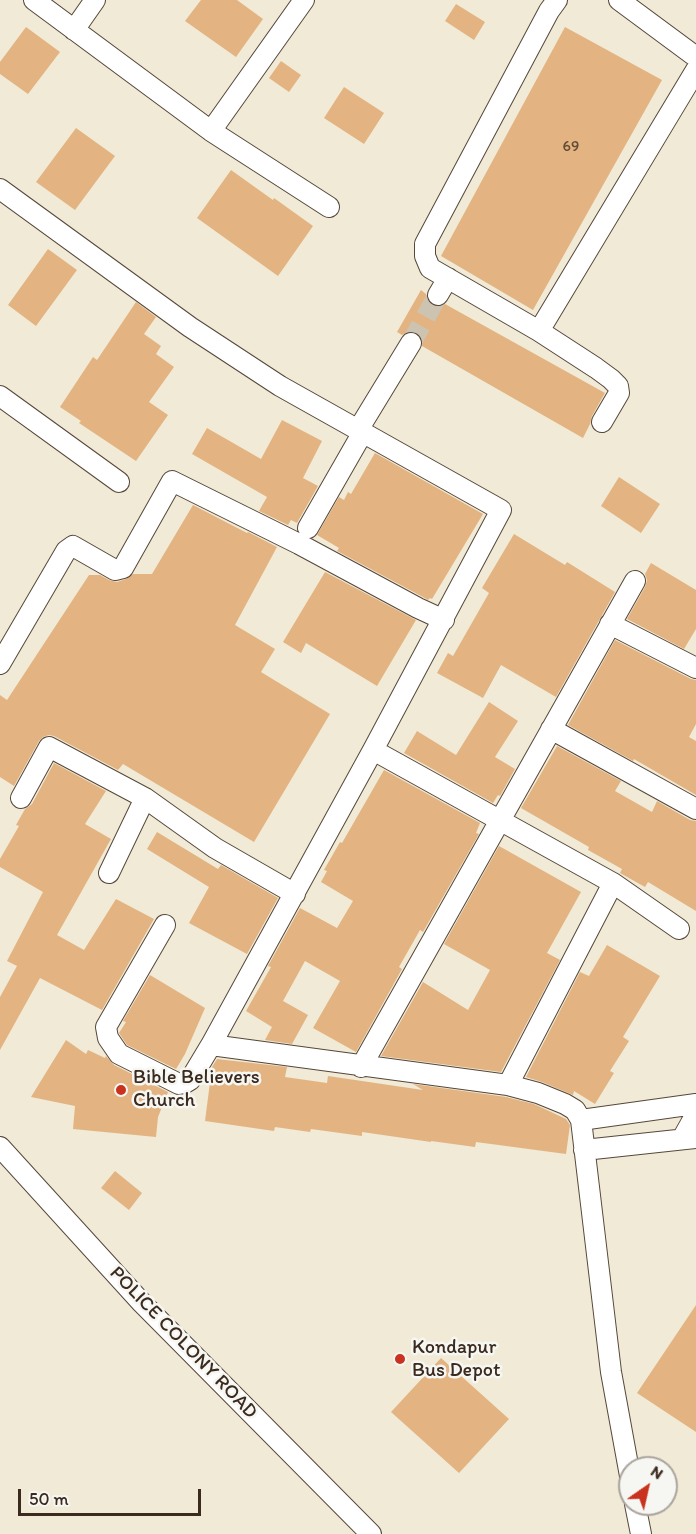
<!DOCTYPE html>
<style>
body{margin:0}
#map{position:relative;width:696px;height:1534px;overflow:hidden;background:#f0ead6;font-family:Itim,sans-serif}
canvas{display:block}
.north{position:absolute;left:618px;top:1456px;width:60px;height:60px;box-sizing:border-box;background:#f6f6f2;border:2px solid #aba49d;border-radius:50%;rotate:34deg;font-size:16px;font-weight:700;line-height:24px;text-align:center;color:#3b2a1e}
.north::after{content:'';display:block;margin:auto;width:21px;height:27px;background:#c8321e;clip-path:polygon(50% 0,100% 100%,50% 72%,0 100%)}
.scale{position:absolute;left:18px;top:1489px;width:183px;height:27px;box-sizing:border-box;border:3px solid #3b2a1e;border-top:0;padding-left:8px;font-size:18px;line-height:21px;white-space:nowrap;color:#3b2a1e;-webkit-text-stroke:4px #f6f6f2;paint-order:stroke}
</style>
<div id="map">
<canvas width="696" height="1534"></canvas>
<div class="north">N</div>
<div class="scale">50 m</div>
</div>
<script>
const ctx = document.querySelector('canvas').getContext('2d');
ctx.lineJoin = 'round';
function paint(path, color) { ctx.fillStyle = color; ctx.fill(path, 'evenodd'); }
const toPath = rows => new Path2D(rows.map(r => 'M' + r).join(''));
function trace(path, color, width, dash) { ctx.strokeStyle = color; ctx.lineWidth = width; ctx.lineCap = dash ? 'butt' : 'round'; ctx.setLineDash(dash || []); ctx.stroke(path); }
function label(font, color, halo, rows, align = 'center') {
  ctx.font = font + ' Itim,sans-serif'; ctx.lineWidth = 5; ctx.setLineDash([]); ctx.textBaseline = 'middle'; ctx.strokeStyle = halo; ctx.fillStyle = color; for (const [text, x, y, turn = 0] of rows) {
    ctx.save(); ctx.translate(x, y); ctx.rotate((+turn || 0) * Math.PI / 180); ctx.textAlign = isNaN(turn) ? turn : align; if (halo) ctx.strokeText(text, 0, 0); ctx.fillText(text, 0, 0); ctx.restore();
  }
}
paint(toPath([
 [201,0,237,0,263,19,236,57,185,21],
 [456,4,485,22,474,40,445,21],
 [26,27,60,52,28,94,0,74,0,62],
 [565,27,662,80,533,310,441,256],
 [281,61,301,75,289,92,269,78],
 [344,87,384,113,364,144,324,118],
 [76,128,115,156,75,210,36,182],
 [231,170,273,200,274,198,313,226,278,276,197,218],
 [48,249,77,270,36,326,8,305],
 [421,290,426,294,427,300,432,306,438,307,445,304,605,393,592,416,590,424,583,438,422,346,422,338,417,333,411,331,402,335,397,332],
 [136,302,156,317,144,334,161,346,156,354,174,367,149,402,168,415,136,461,79,423,81,421,60,407,93,357,97,360],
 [282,420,322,441,303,478,318,486,297,523,291,520,288,525,259,511,267,497,192,454,207,428,261,459],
 [375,453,483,514,432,599,430,598,428,600,423,597,337,551,339,548,317,535,339,497,344,500,348,492,351,494],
 [619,477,660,504,641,533,601,506],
 [193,505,247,533,248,532,277,547,235,625,275,649,261,672,330,714,254,842,123,764,118,770,54,736,49,735,43,737,39,741,14,786,0,777,0,695,7,700,89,575,100,575,109,580,117,582,126,579,133,574,152,574],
 [514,534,565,565,567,562,615,592,556,697,501,665,483,698,437,673,448,653,453,656,489,593,482,588],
 [651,563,696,590,696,629,684,649,627,619,645,587,647,580,645,574],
 [325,572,416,620,377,686,306,643,301,653,283,642],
 [615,640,691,679,696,680,696,724,689,737,696,741,696,795,634,759,633,761,568,725],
 [489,702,518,721,495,757,515,769,500,796,498,795,493,803,404,753,417,731,456,755],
 [557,746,621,781,615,791,652,812,657,801,690,820,696,821,696,911,648,882,645,887,620,873,622,869,588,850,589,847,521,808],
 [54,763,106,791,85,824,111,839,57,935,84,950,116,899,154,919,102,1010,40,978,0,1050,0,997,17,966,7,961,43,892,0,867,0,859,19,826,16,825,25,809,32,804],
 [384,770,480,823,476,833,479,834,423,932,420,930,399,967,402,969,356,1052,313,1028,340,981,305,961,283,1001,308,1015,292,1044,265,1040,272,1027,246,1011,271,967,268,966,300,908,337,928,353,901,321,882,327,871,324,870,340,842,342,843],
 [157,832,218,869,221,865,278,898,247,954,189,923,209,887,147,849],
 [499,846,581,892,547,953,560,960,501,1072,381,1056,423,982,468,1010,490,970,444,944],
 [607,945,660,976,623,1037,629,1041,610,1071,614,1073,595,1104,574,1091,573,1095,542,1082,526,1077,580,972,589,976],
 [150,975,205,1008,185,1054,176,1069,127,1045,119,1033,126,1022,123,1021],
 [66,1040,86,1054,88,1050,105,1058,106,1056,114,1065,168,1092,158,1117,156,1137,73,1129,75,1106,31,1097],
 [217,1059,287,1067,285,1077,327,1083,328,1076,423,1090,413,1084,506,1097,534,1104,566,1119,570,1125,566,1154,476,1142,475,1147,431,1141,431,1142,362,1132,362,1136,311,1129,310,1132,275,1127,274,1131,205,1121,212,1067],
 [115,1171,142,1193,129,1210,101,1188],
 [696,1305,696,1432,637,1393],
 [441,1358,509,1419,459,1473,391,1412]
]), '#e3b481');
trace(toPath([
 [411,343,438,295]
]), '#ccc4b1', 20, [20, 10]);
const street = toPath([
 [34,0,211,131,329,207],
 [557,0,549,11,425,244,425,256,430,268,539,331,696,70],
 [619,0,696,57],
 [74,30,95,0],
 [211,131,304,0],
 [0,189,190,327,280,386,501,510,373,750,211,1045,508,1085,538,1093,565,1104,575,1110,581,1120,611,1372,630,1476],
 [438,295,448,278],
 [539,331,596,368,611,379,618,386,619,393,602,422],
 [0,396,119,482],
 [358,430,411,343],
 [308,528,363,432],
 [610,624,696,668],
 [0,664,66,551,73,546,115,570,123,568,172,481,299,544,418,608,444,620],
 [551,729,696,809],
 [373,750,613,883,679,929],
 [21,798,49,747,145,798,215,848,295,894],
 [109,873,145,798],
 [165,925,106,1027,108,1038,119,1054,179,1084,185,1083,190,1080,211,1045],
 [361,1067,635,581],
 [508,1085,613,883],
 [581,1120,696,1104],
 [682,1139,696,1114],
 [0,1147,142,1303,371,1534],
 [584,1150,696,1138],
 [635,1504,641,1534]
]);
trace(street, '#56473a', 22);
trace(street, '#fff', 20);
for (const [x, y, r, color] of [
 [121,1090,6,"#c8321e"],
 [400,1359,6,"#c8321e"]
]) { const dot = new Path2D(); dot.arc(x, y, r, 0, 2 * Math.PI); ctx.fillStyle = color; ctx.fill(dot); trace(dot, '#f6f6f2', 2); }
label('16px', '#654c37', null, [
 ["69",571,147]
]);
label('20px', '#3b2a1e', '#f6f6f2', [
 ["Bible Believers",133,1078],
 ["Church",133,1101],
 ["Kondapur",412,1348],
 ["Bus Depot",412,1371]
], 'left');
label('20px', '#3b2a1e', '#f6f6f2', [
 ["POLICE COLONY ROAD",183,1343,46]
]);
</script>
